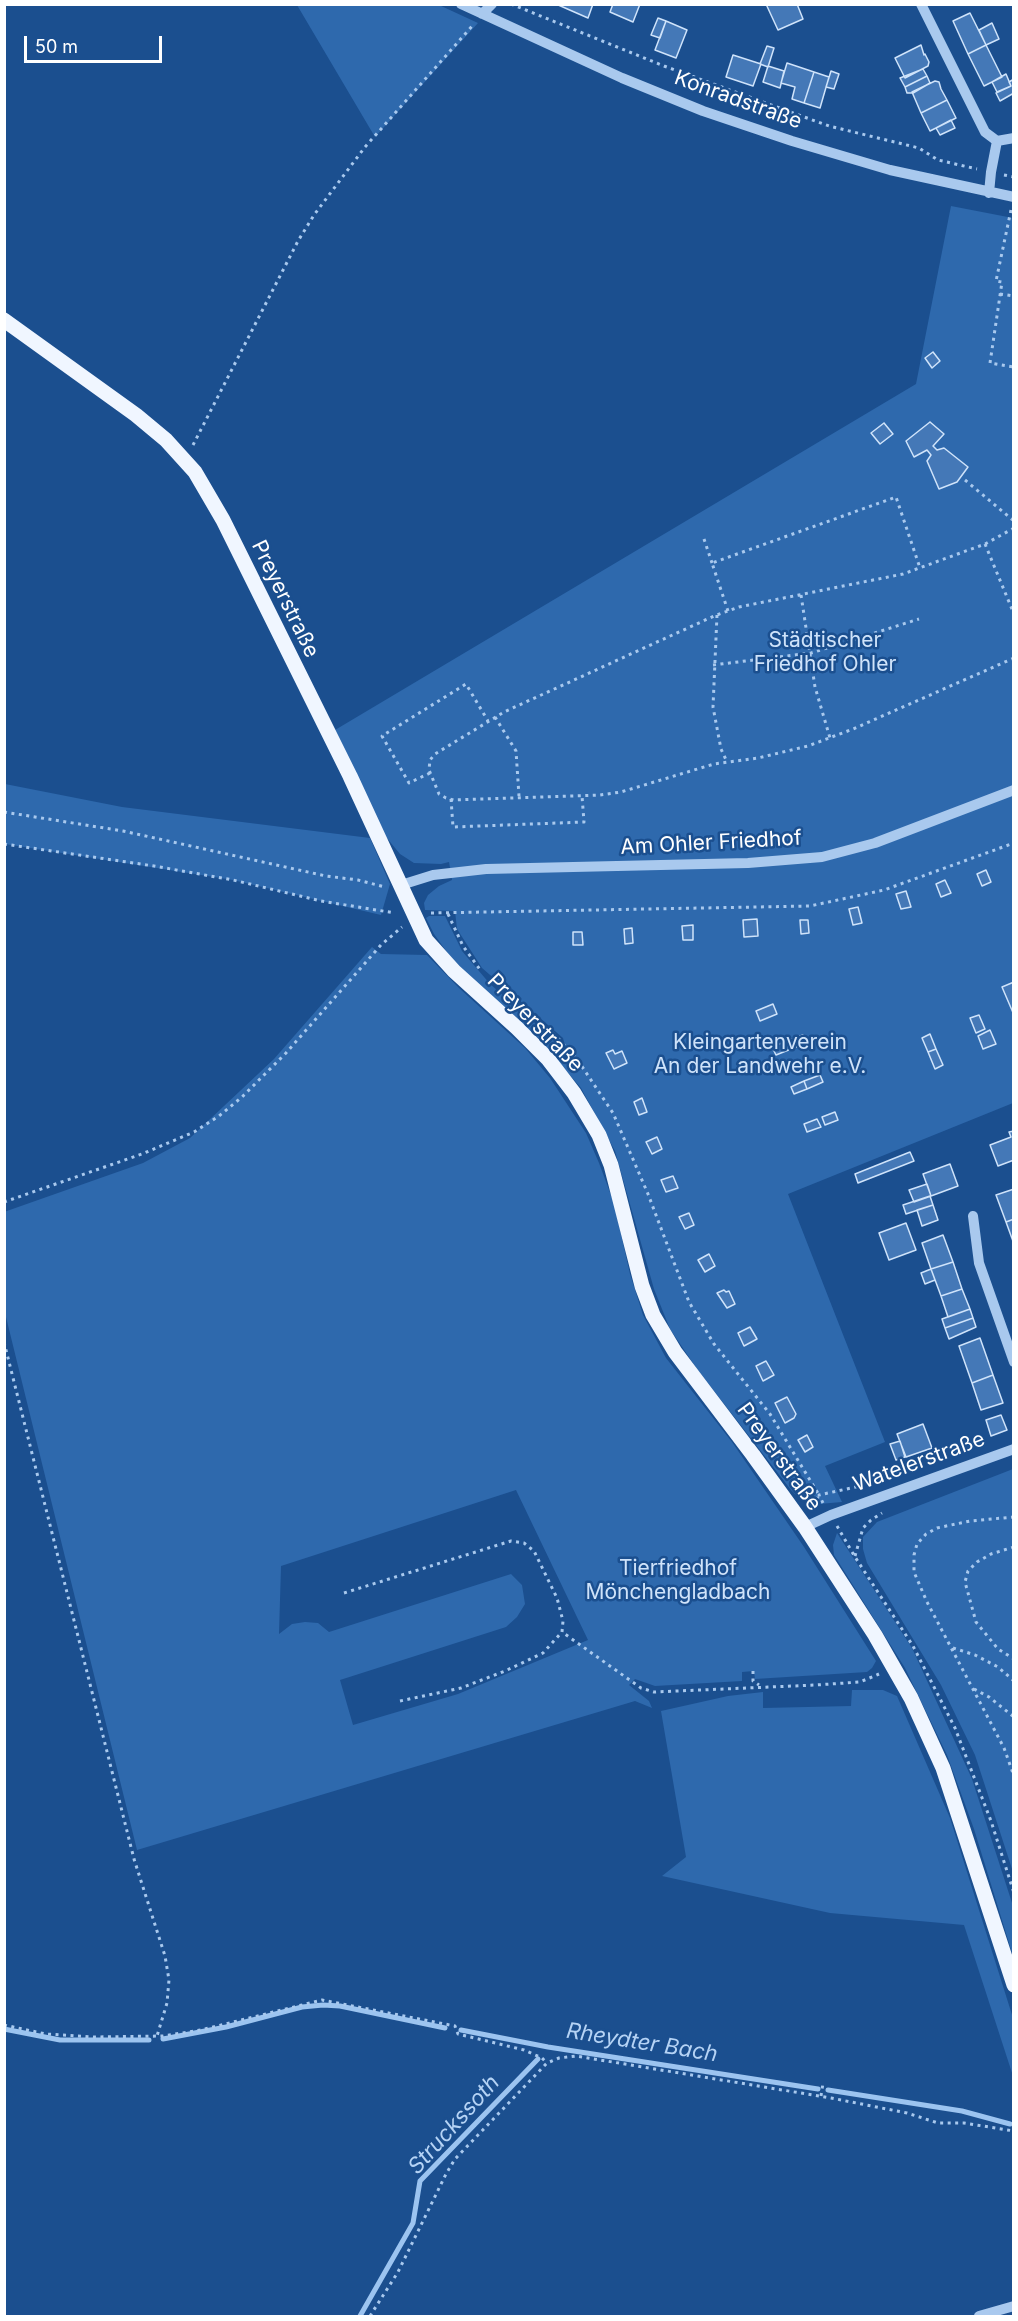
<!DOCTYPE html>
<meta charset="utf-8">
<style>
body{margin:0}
#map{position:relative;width:1018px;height:2321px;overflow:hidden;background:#1b4f8f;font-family:Inter,sans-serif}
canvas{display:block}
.frame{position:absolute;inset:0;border:6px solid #fff;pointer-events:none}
.scale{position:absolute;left:24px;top:36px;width:138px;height:27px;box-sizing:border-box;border:3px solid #fff;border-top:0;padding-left:8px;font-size:18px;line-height:21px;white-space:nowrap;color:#fff;-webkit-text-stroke:4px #1b4f8f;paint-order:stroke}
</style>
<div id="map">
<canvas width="1018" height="2321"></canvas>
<div class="frame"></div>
<div class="scale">50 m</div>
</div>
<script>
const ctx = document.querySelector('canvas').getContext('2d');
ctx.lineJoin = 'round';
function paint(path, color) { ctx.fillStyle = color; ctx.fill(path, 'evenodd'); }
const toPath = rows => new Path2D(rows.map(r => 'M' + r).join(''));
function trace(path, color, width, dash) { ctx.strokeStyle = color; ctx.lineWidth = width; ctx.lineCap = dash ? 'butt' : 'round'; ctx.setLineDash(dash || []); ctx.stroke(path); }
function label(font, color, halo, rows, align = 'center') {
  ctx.font = font + ' Inter,sans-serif'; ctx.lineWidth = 5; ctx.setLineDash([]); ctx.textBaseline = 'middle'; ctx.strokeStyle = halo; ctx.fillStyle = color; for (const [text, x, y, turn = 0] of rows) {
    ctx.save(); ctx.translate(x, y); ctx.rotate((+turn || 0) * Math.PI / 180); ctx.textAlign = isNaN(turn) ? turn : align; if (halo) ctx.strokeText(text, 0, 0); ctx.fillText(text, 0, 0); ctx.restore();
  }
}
paint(toPath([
 [297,5,439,5,478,23,375,137],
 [951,206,1013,218,1013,1103,788,1194,885,1442,825,1466,842,1502,819,1504,799,1498,791,1490,697,1369,670,1329,654,1289,615,1151,581,1088,537,1037,473,980,449,955,434,934,426,918,429,916,445,916,462,951,490,984,566,1050,563,1038,482,968,457,929,455,911,425,910,424,903,428,895,439,886,452,880,449,862,441,864,414,863,400,854,386,837,335,730,916,384],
 [5,784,122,807,370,838,390,884,381,915,233,880,5,844],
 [372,947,381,954,427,955,459,988,525,1048,550,1078,586,1133,599,1163,614,1203,630,1274,643,1315,666,1358,732,1442,804,1547,876,1661,872,1668,867,1672,755,1679,754,1671,742,1672,742,1681,655,1686,635,1679,629,1685,649,1701,652,1708,635,1701,137,1850,5,1313,4,1212,143,1163,190,1138,274,1059],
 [516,1490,588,1640,458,1694,353,1725,340,1680,506,1627,517,1617,525,1604,522,1585,511,1574,329,1632,318,1623,305,1622,292,1624,279,1634,281,1566],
 [1013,1469,1014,1469,1013,1872,975,1755,941,1685,867,1563,863,1549,863,1537,877,1522],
 [837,1533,912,1648,972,1779,1013,1906,1013,1956,974,1829,947,1755,905,1668,834,1555,833,1545],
 [852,1690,883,1690,897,1696,950,1818,1013,2018,1013,2076,964,1925,830,1913,662,1876,686,1857,661,1711,728,1696,763,1692,763,1708,851,1706]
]), '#2e69ad');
trace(toPath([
 [4,2029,60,2040,149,2040],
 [461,2030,548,2047,818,2089],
 [163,2039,226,2027,302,2007,323,2005,340,2006,445,2028],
 [828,2090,962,2111,1010,2124],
 [360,2316,413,2223,420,2181,538,2059]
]), '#9cc4f0', 5);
const building = toPath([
 [556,4,593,4,588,18,556,4],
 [613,4,640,4,633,22,610,12,613,4],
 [766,4,797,4,803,19,778,30,766,4],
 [970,13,986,45,968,54,953,21,970,13],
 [658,18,666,21,660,38,651,35,658,18],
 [666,21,687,30,676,58,655,50,666,21],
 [992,23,999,39,986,45,979,30,992,23],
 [921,45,924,55,925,54,929,62,928,66,905,78,895,58,921,45],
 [986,45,1002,77,984,86,968,54,986,45],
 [767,46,774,48,768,67,760,64,767,46],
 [733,55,761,64,753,86,726,77,733,55],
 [787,63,814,72,804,103,792,99,795,87,781,83,787,63],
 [768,66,784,71,780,88,763,82,768,66],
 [923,69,927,76,905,87,900,78,923,69],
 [831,71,839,74,834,89,826,87,831,71],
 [814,72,829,77,820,108,804,103,814,72],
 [1006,74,1011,86,997,92,992,82,1006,74],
 [927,76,930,83,913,93,907,93,905,87,927,76],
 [1014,79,1014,93,1000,101,996,93,1011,86,1009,82,1014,79],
 [935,81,939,82,941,89,947,100,921,113,912,92,935,81],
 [947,100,956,118,930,131,921,113,947,100],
 [951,120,955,128,940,135,936,128,951,120],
 [933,352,940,361,932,368,925,358,933,352],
 [930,422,944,434,933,446,937,450,944,448,968,467,957,482,939,489,927,461,931,455,927,450,914,457,906,441,930,422],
 [884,423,893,434,880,444,871,433,884,423],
 [986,870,991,882,982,886,977,874,986,870],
 [945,880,951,893,941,897,936,884,945,880],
 [906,891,911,907,901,909,896,894,906,891],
 [858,907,862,923,853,925,849,909,858,907],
 [757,919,758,936,744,937,743,920,757,919],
 [800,920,808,920,809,933,801,934,800,920],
 [693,925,693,940,683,940,682,926,693,925],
 [632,928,633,943,625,944,624,929,632,928],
 [573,932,582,932,583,945,573,945,573,932],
 [1014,982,1014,1015,1002,987,1014,982],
 [773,1004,777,1014,760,1021,756,1011,773,1004],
 [979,1015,985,1029,976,1033,970,1018,979,1015],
 [990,1030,996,1044,983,1049,978,1036,990,1030],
 [930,1034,936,1049,928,1052,922,1038,930,1034],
 [803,1035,806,1043,791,1049,787,1041,803,1035],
 [787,1041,791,1049,776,1055,772,1047,787,1041],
 [936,1049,943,1065,935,1069,928,1052,936,1049],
 [613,1050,615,1054,622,1051,627,1063,614,1069,606,1053,613,1050],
 [820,1075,823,1082,807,1089,804,1081,820,1075],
 [804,1081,807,1089,794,1094,791,1087,804,1081],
 [642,1098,647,1112,639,1115,634,1102,642,1098],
 [835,1112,838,1120,825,1125,822,1117,835,1112],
 [817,1119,821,1127,807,1132,804,1124,817,1119],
 [1014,1131,1014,1160,998,1166,990,1145,1011,1137,1009,1132,1014,1131],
 [657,1137,662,1149,652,1154,646,1142,657,1137],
 [910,1152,914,1161,858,1183,855,1174,910,1152],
 [950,1164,958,1186,931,1196,923,1174,950,1164],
 [673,1176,678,1188,666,1192,661,1180,673,1176],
 [927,1184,931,1196,914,1202,909,1190,927,1184],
 [1014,1189,1014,1219,1006,1222,996,1195,1014,1189],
 [930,1196,933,1205,906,1214,903,1205,930,1196],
 [933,1205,938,1220,922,1226,917,1210,933,1205],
 [689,1213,694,1225,685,1229,679,1217,689,1213],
 [1014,1219,1014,1244,1006,1222,1014,1219],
 [906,1223,916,1250,889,1260,879,1233,906,1223],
 [943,1235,953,1262,931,1269,922,1243,943,1235],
 [709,1254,715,1266,705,1272,698,1260,709,1254],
 [953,1262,962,1289,941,1296,931,1269,953,1262],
 [931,1269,935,1280,925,1284,921,1273,931,1269],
 [962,1289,970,1309,948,1317,941,1296,962,1289],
 [724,1290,726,1292,729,1291,735,1304,727,1308,717,1293,724,1290],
 [970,1309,973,1318,945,1328,942,1319,970,1309],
 [973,1318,976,1327,949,1339,945,1328,973,1318],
 [750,1327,757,1339,744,1346,738,1333,750,1327],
 [980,1338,993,1375,972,1383,959,1346,980,1338],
 [766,1361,774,1375,763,1381,756,1366,766,1361],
 [993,1375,1003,1403,981,1410,972,1383,993,1375],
 [787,1397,796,1414,794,1418,785,1423,775,1403,787,1397],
 [1001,1415,1007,1430,991,1436,986,1420,1001,1415],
 [923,1424,932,1448,906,1457,897,1434,923,1424],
 [807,1435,813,1447,805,1452,798,1440,807,1435],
 [900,1441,905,1457,896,1460,890,1444,900,1441]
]);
paint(building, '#4478b7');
trace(building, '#cfe3fa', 1.5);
trace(toPath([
 [511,4,664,66,829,126,919,148,938,160,977,169],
 [1004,175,1014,177],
 [1011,210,996,281,1002,282,990,363,1014,367],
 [1000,294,1014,296],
 [193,445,298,241,314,215,365,147,474,24],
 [965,480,1014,521],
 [1014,528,985,544,903,574,739,607,714,616,504,712,435,754,430,760,429,770,439,794,446,798,454,800,600,795,621,792,714,764,758,758,808,746,853,729,1014,658],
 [704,539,712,563],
 [985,544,1014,614],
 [801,595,815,687,830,738],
 [728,611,712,563,896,497,920,568],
 [717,615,713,707,721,749,727,762],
 [713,665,811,653,919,619],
 [495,717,516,751,519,796],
 [430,773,409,783,382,736,466,684,488,721],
 [451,799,453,827,584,822,582,796],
 [4,812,123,831,326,876,358,880,385,887],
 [4,844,154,866,233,880,321,901,395,913],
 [431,913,810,906,884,890,1014,843],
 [448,914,463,946,481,971],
 [512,999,555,1035,577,1059,613,1113,648,1194,689,1302,714,1344,770,1414,819,1495,814,1506],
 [4,1202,142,1154,194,1132,219,1116,242,1097,286,1053,381,945,402,927],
 [4,1342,134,1859,165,1956,169,1980,167,2003,157,2036],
 [823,1503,819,1495,874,1483],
 [1014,1517,970,1521,937,1528,926,1534,917,1544,914,1555,914,1572,927,1602,1004,1748,1014,1776],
 [837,1526,855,1557,913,1646,955,1728,991,1821,1014,1893],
 [1014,1547,991,1554,977,1562,968,1571,965,1582,976,1622,998,1649,1014,1659],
 [855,1556,863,1528,871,1520,882,1513],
 [344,1593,511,1541,524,1543,534,1551,557,1598,563,1621,562,1632,641,1688,654,1692,816,1685,860,1682,879,1674],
 [953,1648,975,1655,998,1667,1014,1681],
 [753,1671,753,1681,759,1685],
 [974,1689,989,1697,1014,1717],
 [400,1701,461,1688,505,1671,543,1653,562,1632],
 [4,2025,46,2034,94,2037,163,2036,201,2030,322,2000,455,2026,458,2034,524,2050,542,2058,547,2063],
 [821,2096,823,2083],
 [370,2316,398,2272,446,2174,455,2159,547,2063,559,2058,576,2056,831,2098,907,2113,938,2123,964,2123,1014,2131]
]), '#a9c9ee', 3, [3, 4.5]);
trace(toPath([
 [461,4,622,78,703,111,792,141,890,170,1014,197],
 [921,4,985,132,997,141,991,172,989,193],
 [482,14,492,4],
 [997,141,1014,138],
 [401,885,433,875,486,869,748,863,822,857,875,843,1014,790],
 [973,1216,979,1263,1014,1362],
 [805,1527,831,1515,1014,1449],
 [979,2316,1014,2306]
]), '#a9c9ee', 10);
trace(toPath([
 [4,320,136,415,166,440,195,472,223,520,350,776,426,940,454,971,517,1028,548,1059,574,1093,599,1135,611,1165,642,1286,653,1315,675,1352,753,1455,805,1527,875,1635,911,1698,943,1768,1014,1985]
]), '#f0f6ff', 15);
label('21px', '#fff', '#1b4f8f', [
 ["Konradstraße",738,100,20],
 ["Preyerstraße",285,599,64],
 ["Am Ohler Friedhof",711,843,-3],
 ["Preyerstraße",535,1023,46],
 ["Preyerstraße",779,1457,54],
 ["Watelerstraße",919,1462,-20]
]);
label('21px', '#cfe3fa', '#1b4f8f', [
 ["Städtischer",825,641],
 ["Friedhof Ohler",825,665],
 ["Kleingartenverein",760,1043],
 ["An der Landwehr e.V.",760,1067],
 ["Tierfriedhof",678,1569],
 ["Mönchengladbach",678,1593]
]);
label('italic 22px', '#b5d3f5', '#1b4f8f', [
 ["Rheydter Bach",642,2043,9],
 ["Struckssoth",454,2125,-48]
]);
</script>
